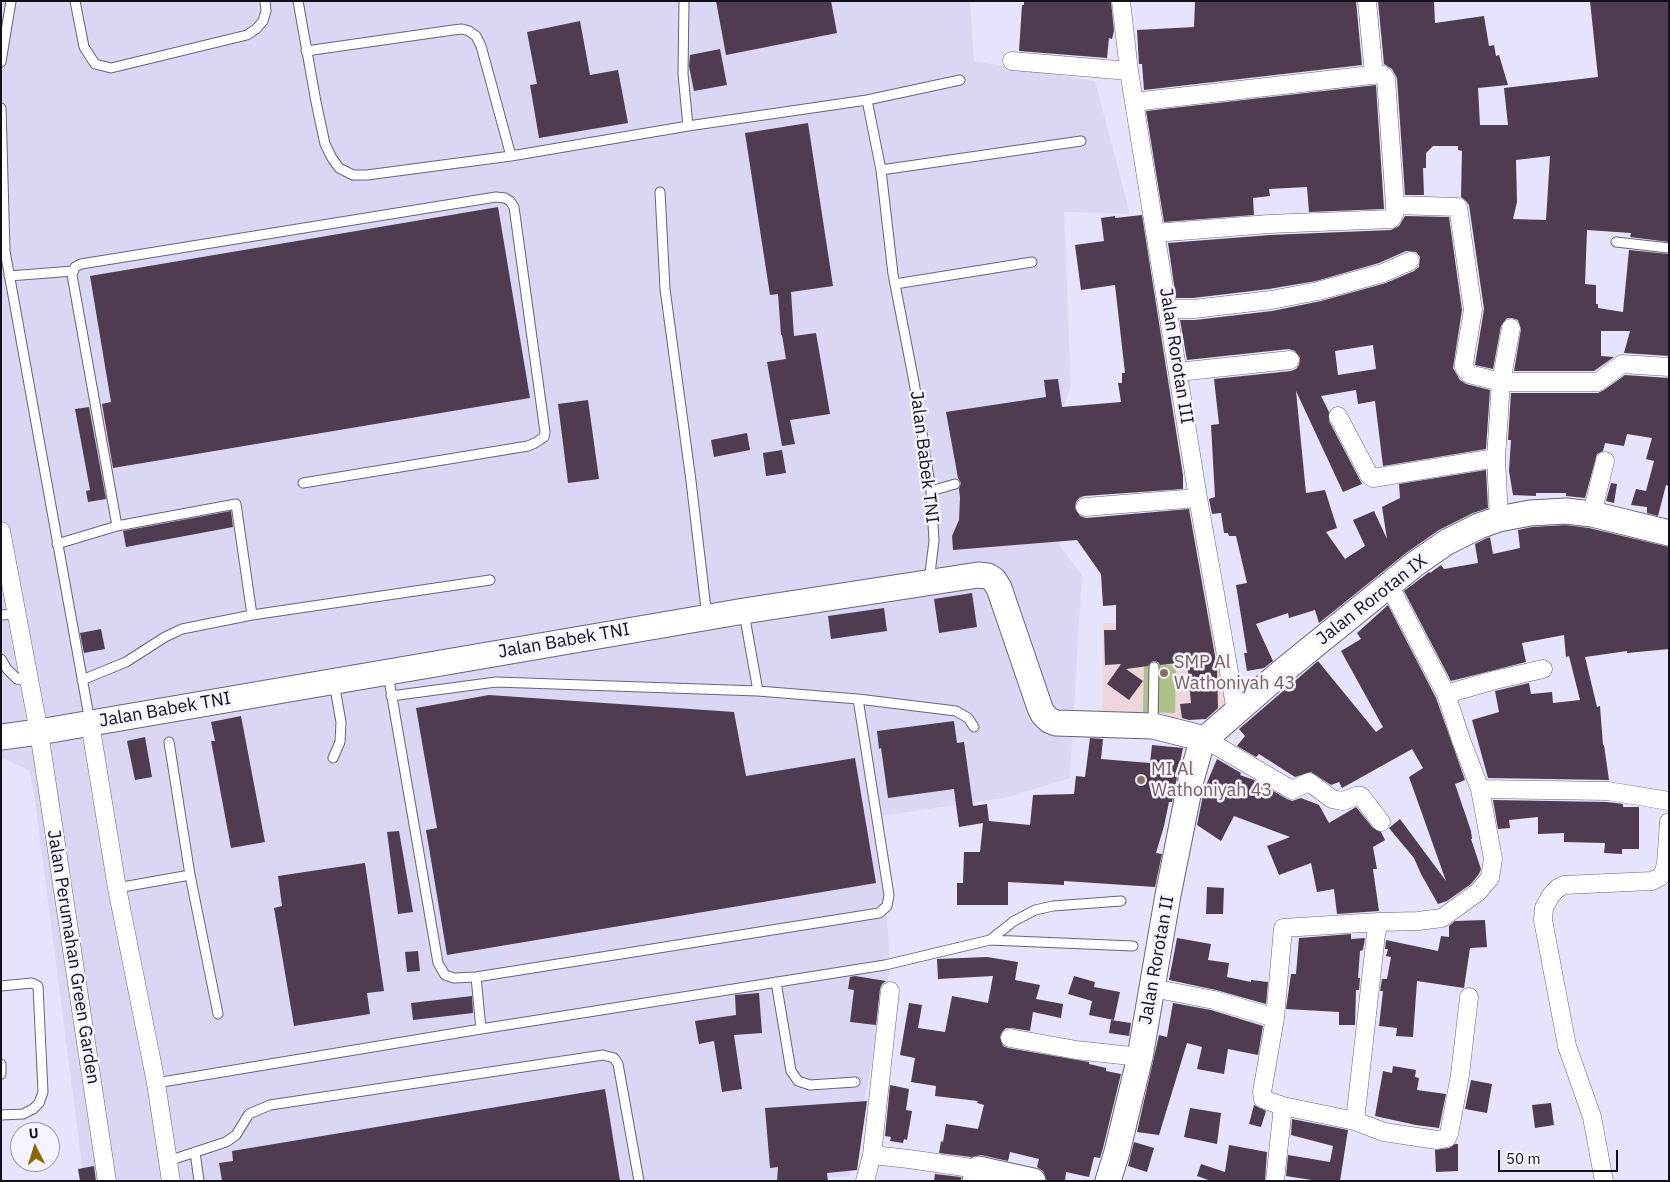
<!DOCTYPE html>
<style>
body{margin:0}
#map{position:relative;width:1670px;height:1182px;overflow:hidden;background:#e6e4fc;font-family:"IBM Plex Sans",sans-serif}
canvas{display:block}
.frame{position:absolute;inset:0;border:2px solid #12111b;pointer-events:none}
.north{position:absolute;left:10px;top:1122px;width:50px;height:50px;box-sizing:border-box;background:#f4f3ff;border:1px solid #9a99a4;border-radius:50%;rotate:355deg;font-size:14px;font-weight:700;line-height:20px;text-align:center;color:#12111b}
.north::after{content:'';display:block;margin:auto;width:18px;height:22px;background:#8b6706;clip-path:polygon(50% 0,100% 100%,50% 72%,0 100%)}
.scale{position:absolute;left:1498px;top:1150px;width:120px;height:22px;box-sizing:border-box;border:2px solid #12111b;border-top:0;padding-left:6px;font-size:15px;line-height:18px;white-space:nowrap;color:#12111b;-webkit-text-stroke:4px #f4f3ff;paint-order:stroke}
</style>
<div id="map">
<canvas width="1670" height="1182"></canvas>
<div class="frame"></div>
<div class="north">U</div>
<div class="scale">50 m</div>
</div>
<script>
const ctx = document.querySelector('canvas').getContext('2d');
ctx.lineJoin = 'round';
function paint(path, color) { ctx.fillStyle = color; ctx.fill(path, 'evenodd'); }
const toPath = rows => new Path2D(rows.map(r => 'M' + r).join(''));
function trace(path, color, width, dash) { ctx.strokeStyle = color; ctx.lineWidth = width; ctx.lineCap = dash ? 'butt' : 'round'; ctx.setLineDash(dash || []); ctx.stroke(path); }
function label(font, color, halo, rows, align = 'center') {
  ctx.font = font + ' "IBM Plex Sans",sans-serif'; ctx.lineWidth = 5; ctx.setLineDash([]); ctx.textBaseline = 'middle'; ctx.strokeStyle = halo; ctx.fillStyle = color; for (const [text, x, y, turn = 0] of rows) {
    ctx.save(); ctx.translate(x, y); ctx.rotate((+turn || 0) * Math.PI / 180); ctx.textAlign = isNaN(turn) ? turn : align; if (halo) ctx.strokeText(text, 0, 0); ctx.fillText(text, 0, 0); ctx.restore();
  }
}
paint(toPath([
 [1,1,970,1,974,61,1095,81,1130,214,1064,212,1071,386,1057,427,1060,546,1082,575,1070,778,1005,798,881,816,890,967,850,1176,768,1181,84,1181,34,793,29,770,1,758]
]), '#dad7f5');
paint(toPath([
 [1226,622,1226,718,1102,718,1103,623,1133,624,1150,629]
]), '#efd5dc');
paint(toPath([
 [1144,664,1176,665,1175,713,1143,712]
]), '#abc288');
paint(toPath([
 [716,1,831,1,837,33,726,55],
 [1024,1,1111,1,1114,31,1112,39,1109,38,1107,58,1019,51,1022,5,1024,5],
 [1195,1,1356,1,1362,65,1144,90,1142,64,1139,64,1137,30,1194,27],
 [1378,1,1434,1,1435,23,1484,16,1489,46,1494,45,1496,56,1499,55,1508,85,1478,88,1480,125,1508,125,1504,88,1598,77,1590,1,1669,1,1669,242,1630,237,1631,233,1587,230,1585,284,1596,285,1596,304,1598,304,1598,308,1623,312,1629,250,1669,254,1669,356,1624,353,1630,331,1601,331,1601,356,1614,357,1594,371,1514,371,1521,329,1518,320,1512,318,1507,318,1501,326,1493,369,1475,365,1484,309,1469,205,1466,201,1461,197,1462,151,1458,150,1458,146,1433,146,1426,153,1426,168,1423,168,1424,195,1405,195,1397,78,1392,69,1384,64],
 [1550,156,1546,220,1513,219,1517,202,1516,160],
 [580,21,590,75,618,70,628,123,539,138,530,85,537,84,527,32],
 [720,49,727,85,694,91,689,66,690,55],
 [1376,85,1384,209,1309,212,1307,187,1269,189,1270,196,1253,198,1254,215,1164,222,1146,111],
 [808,123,833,286,791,292,794,336,816,333,830,414,790,420,795,444,782,446,767,362,786,359,782,335,781,335,778,294,770,295,745,133],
 [498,207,530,398,113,468,102,404,111,402,90,276],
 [1142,215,1183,475,1183,489,1084,496,1079,498,1076,502,1075,508,1080,516,1086,518,1189,509,1217,667,1218,708,1206,719,1189,720,1182,718,1180,704,1191,703,1187,662,1160,665,1158,662,1154,661,1151,662,1148,666,1126,669,1143,681,1129,700,1107,684,1121,664,1105,665,1104,630,1116,630,1116,605,1103,606,1101,574,1077,540,953,550,952,536,959,520,960,498,959,489,961,483,958,478,946,412,1046,397,1044,380,1058,379,1062,407,1121,402,1118,383,1122,383,1122,373,1125,373,1115,285,1081,290,1075,245,1104,241,1101,218,1115,216,1115,218],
 [1405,216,1449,217,1462,310,1453,368,1460,380,1466,384,1490,390,1486,449,1383,466,1375,401,1358,404,1356,390,1321,396,1329,412,1329,421,1362,484,1343,492,1296,391,1306,493,1325,490,1337,528,1326,532,1345,559,1365,546,1353,520,1374,511,1387,539,1382,507,1400,498,1399,484,1486,470,1488,508,1473,513,1439,530,1406,553,1319,623,1315,610,1289,618,1288,613,1256,624,1273,661,1264,668,1247,671,1244,653,1247,653,1236,585,1247,583,1236,536,1229,536,1228,533,1224,533,1221,513,1212,514,1209,499,1215,497,1211,425,1219,424,1214,379,1291,371,1296,369,1299,365,1300,358,1295,351,1289,349,1187,360,1180,320,1195,320,1272,311,1321,301,1386,283,1414,271,1419,267,1420,257,1416,252,1406,251,1379,263,1316,281,1269,289,1193,298,1176,298,1168,243,1270,235,1391,230,1399,226],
 [1373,345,1376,369,1338,375,1335,351],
 [1625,375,1669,378,1669,486,1666,485,1658,516,1647,513,1647,507,1631,505,1636,489,1646,491,1654,461,1646,459,1652,438,1627,434,1624,446,1605,443,1603,451,1597,454,1585,498,1566,496,1566,493,1536,493,1536,496,1513,495,1509,471,1511,440,1508,440,1511,393,1598,393,1604,390],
 [588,400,599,479,568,483,558,404],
 [89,407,106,499,88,502,86,491,90,490,75,409],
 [747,433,750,450,714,457,711,440],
 [782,450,786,473,766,476,763,453],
 [1611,483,1617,484,1614,503,1606,501],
 [231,511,233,527,126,547,123,531],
 [1566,525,1589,528,1669,547,1669,649,1627,653,1627,651,1585,657,1597,707,1600,706,1603,745,1604,745,1609,780,1488,778,1472,720,1499,712,1495,691,1529,683,1531,694,1552,692,1553,703,1580,700,1569,656,1566,657,1564,635,1522,643,1526,662,1451,681,1404,591,1424,576,1429,572,1430,573,1441,565,1444,569,1478,563,1475,544,1485,539,1490,537,1493,554,1520,548,1518,530,1532,527],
 [972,593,977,627,939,633,934,599],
 [1388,605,1436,698,1465,780,1455,784,1471,831,1472,839,1471,839,1481,869,1479,874,1471,884,1447,901,1438,904,1421,874,1414,858,1389,828,1400,819,1446,881,1409,777,1423,768,1412,749,1342,788,1339,782,1331,785,1311,772,1295,777,1259,754,1256,757,1237,746,1245,736,1239,729,1318,661,1376,732,1383,727,1341,651,1361,639,1357,633],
 [884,608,887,631,831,639,828,616],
 [101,629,105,649,84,653,80,633],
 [489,695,734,712,746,776,855,758,876,883,447,955,426,830,437,828,416,708],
 [241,716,265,842,231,848,211,741,215,741,211,722],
 [954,721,957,743,964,742,973,806,987,804,989,821,1030,825,1033,795,1074,794,1076,776,1085,777,1090,738,1103,739,1101,759,1150,763,1152,745,1183,748,1172,802,1169,802,1164,826,1156,853,1162,854,1155,887,1064,881,1064,885,1008,882,1008,905,957,905,957,883,963,883,964,852,980,852,983,823,959,827,954,789,888,798,881,748,879,749,877,731],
 [145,737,152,777,135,780,127,741],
 [1217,759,1241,773,1240,775,1254,780,1287,799,1292,801,1301,798,1319,805,1329,823,1356,807,1373,828,1381,832,1385,840,1373,847,1377,869,1373,869,1379,911,1337,914,1334,889,1317,892,1311,863,1279,875,1267,846,1290,837,1234,816,1221,841,1197,825,1204,790],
 [1493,800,1607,802,1623,804,1623,807,1639,807,1639,849,1622,849,1622,854,1604,853,1605,843,1564,842,1564,833,1538,834,1538,817,1509,820,1510,828,1498,829],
 [399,831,413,912,398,914,387,832],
 [365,863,384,991,367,993,370,1014,294,1026,274,908,282,906,278,876],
 [1207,887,1224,888,1223,914,1206,914],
 [1485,920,1487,947,1470,948,1464,988,1417,981,1413,1037,1396,1036,1397,1028,1379,1026,1383,991,1380,991,1382,979,1387,979,1391,957,1386,956,1388,949,1385,949,1386,940,1438,951,1441,936,1449,937,1449,926,1455,921],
 [1351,934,1351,939,1365,938,1363,950,1360,951,1358,978,1360,978,1359,990,1356,990,1355,1025,1339,1025,1339,1012,1286,1009,1291,974,1296,974,1299,938],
 [1177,938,1211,944,1208,960,1229,963,1227,977,1251,982,1251,980,1268,982,1266,1004,1216,990,1169,980],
 [418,951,420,971,407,972,405,952],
 [987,957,1018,962,1015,980,1040,985,1036,999,1063,1004,1061,1018,1033,1012,1030,1031,1012,1028,1006,1028,1002,1032,1000,1037,1003,1046,1008,1048,1089,1062,1089,1064,1106,1068,1106,1071,1121,1074,1103,1148,1100,1158,1094,1157,1089,1177,1066,1172,1065,1181,1047,1181,1043,1171,1037,1167,1039,1159,1010,1152,1008,1161,981,1155,971,1157,939,1153,941,1141,943,1142,946,1124,978,1129,984,1105,977,1103,978,1101,935,1096,936,1086,911,1082,915,1058,900,1055,909,1003,922,1005,918,1028,945,1032,952,996,988,1003,993,976,938,979,937,959],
 [855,976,886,981,882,984,880,989,876,1025,850,1022,854,990,848,989,850,977],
 [1074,976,1095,982,1094,987,1120,992,1114,1020,1089,1015,1092,1001,1068,994],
 [759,993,762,1033,734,1035,742,1089,722,1092,714,1041,699,1044,695,1021,736,1015,735,995],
 [472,996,473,1013,413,1020,411,1003],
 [1173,1003,1211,1010,1263,1026,1258,1055,1228,1049,1224,1074,1197,1069,1202,1047,1187,1043,1159,1135,1137,1132,1159,1035,1167,1037],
 [1111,1020,1131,1023,1129,1036,1109,1033],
 [1393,1066,1416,1070,1415,1077,1419,1078,1417,1090,1446,1094,1439,1128,1416,1125,1375,1116,1383,1071,1392,1073],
 [1471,1080,1492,1084,1487,1113,1465,1109],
 [890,1085,909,1089,906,1110,912,1111,907,1140,904,1139,903,1143,890,1141,891,1137,885,1136],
 [605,1089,620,1181,222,1181,219,1163,233,1161,232,1151],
 [867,1101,857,1170,827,1173,828,1181,777,1181,778,1167,770,1168,765,1108],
 [1551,1103,1554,1125,1535,1128,1532,1105],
 [1254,1105,1266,1111,1261,1127,1249,1124],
 [1190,1108,1221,1113,1217,1144,1184,1137],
 [1292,1119,1348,1130,1340,1181,1318,1181,1286,1176,1288,1155,1330,1162,1333,1146,1291,1135],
 [1134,1142,1154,1148,1147,1172,1128,1166],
 [1455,1144,1458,1144,1458,1171,1436,1172,1435,1150,1449,1148],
 [1229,1145,1267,1152,1265,1181,1211,1181,1197,1176,1201,1164,1225,1172],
 [94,1166,96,1181,80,1181,78,1169],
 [935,1174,961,1177,961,1181,934,1181]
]), '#4f3c50');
const lane = toPath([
 [75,1,84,47,95,64,111,68,247,35,256,29,263,21,266,11,265,1],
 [298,1,316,102,325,144,332,158,339,168,353,175,367,175,511,156,688,126,683,74,684,1],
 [306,51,453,30,462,29,469,31,476,36,481,46,511,156],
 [1,62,11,1],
 [867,100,960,80],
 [1,108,5,251,90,722],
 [688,126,867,100,881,170,893,274,914,382,931,491,934,541,929,581],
 [881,170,1081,141],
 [660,192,665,289,691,481,707,617],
 [1616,242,1669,248],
 [9,276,73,271],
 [895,284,1032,262],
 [931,491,955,484],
 [117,526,72,275,75,267,81,264,496,197,505,198,510,201,514,207,545,432,544,437,535,443,528,446,303,483],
 [57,544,117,526,236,504,252,615],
 [744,613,758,691],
 [1,615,17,614],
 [1,659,7,669,17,679,30,682],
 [388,674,438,963,445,975,454,978,476,977,879,913,887,906,889,895,858,699],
 [82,680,126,662,165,637,182,629,252,615,490,580],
 [391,696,496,682,758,691,858,699,956,711,968,718,974,727],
 [1153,724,1154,667],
 [169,742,190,875,218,1014],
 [333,758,340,742,341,722,334,683],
 [117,888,190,875],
 [990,940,1014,921,1035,910,1053,906,1121,901],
 [476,977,481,1029],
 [776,982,791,1071,798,1081,810,1085,855,1082],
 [1,986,32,983,38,986,43,1092,39,1103,33,1109,23,1114,1,1115],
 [1,1064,1,1074],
 [156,1083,481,1029,885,965,990,940,1133,946],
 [195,1152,199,1181],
 [168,1161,226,1142,236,1135,249,1114,270,1105,603,1055,614,1058,618,1064,639,1181]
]);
const street = toPath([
 [1121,1,1129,71,1198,498,1236,711],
 [1367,1,1374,75],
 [1012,61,1129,71],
 [1134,102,1380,74,1383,75,1386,79,1395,205,1394,215,1391,219,1269,224,1155,233],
 [1395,205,1458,207,1473,310,1464,363,1464,367,1469,374,1501,382,1598,382,1622,364,1669,367],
 [1168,309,1194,309,1271,300,1318,291,1383,273,1410,261],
 [1178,372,1290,360],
 [1338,416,1369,475,1373,478,1496,458],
 [1085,507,1198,498],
 [1592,514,1605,461],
 [1499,519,1496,458,1501,382,1511,328],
 [1,531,39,732,107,1181],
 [1446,694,1495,680,1543,669],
 [90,723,117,888,156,1083,171,1181],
 [1205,739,1292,790,1309,782,1332,799,1337,800,1343,801,1356,796,1361,796,1381,822],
 [1480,789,1608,791,1669,801],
 [1379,922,1283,928,1275,1018,1262,1092,1263,1099,1283,1106,1355,1121,1384,1132,1437,1140,1447,1138,1449,1134,1460,1075,1469,997],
 [1152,988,1214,1000,1275,1018],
 [1010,1038,1076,1050,1140,1057],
 [1355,1121,1376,934,1379,922,1418,921,1442,918,1478,892,1490,878,1493,859,1480,789,1461,740,1446,694,1389,585],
 [872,1155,909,1159,978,1169],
 [865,1181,872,1155,890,991],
 [1275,1181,1283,1106],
 [1604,1181,1592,1117,1567,1046,1543,920,1544,908,1551,895,1558,888,1564,885,1652,881,1660,877,1664,871,1666,864,1669,822]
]);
const secondary = toPath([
 [1,737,39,732,744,611,978,575,988,576,994,580,999,588,1040,708,1043,714,1049,720,1056,723,1153,726,1205,739],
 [975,1181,978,1169,1033,1181],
 [1108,1181,1117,1152,1140,1057,1168,895,1191,780,1201,745,1205,739,1284,670,1415,564,1447,542,1479,526,1499,519,1530,513,1566,511,1592,514,1669,533]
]);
trace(lane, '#66637d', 11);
trace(street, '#66637d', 19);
trace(secondary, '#66637d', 27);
trace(lane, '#fff', 9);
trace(street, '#fff', 18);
trace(secondary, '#fff', 25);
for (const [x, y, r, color] of [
 [1164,673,5,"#8d6e63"],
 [1141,780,5,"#8d6e63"]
]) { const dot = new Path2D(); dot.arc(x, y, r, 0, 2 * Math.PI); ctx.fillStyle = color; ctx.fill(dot); trace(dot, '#f4f3ff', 2); }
label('18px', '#12111b', '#f4f3ff', [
 ["Jalan Rorotan III",1176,356,81],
 ["Jalan Babek TNI",924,457,83],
 ["Jalan Rorotan IX",1372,600,-38],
 ["Jalan Babek TNI",564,641,-10],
 ["Jalan Babek TNI",165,710,-10],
 ["Jalan Perumahan Green Garden",73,957,81],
 ["Jalan Rorotan II",1157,960,-80]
]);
label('18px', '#785e54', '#f4f3ff', [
 ["SMP Al",1174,663],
 ["Wathoniyah 43",1174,684],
 ["MI Al",1151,770],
 ["Wathoniyah 43",1151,791]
], 'left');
</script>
